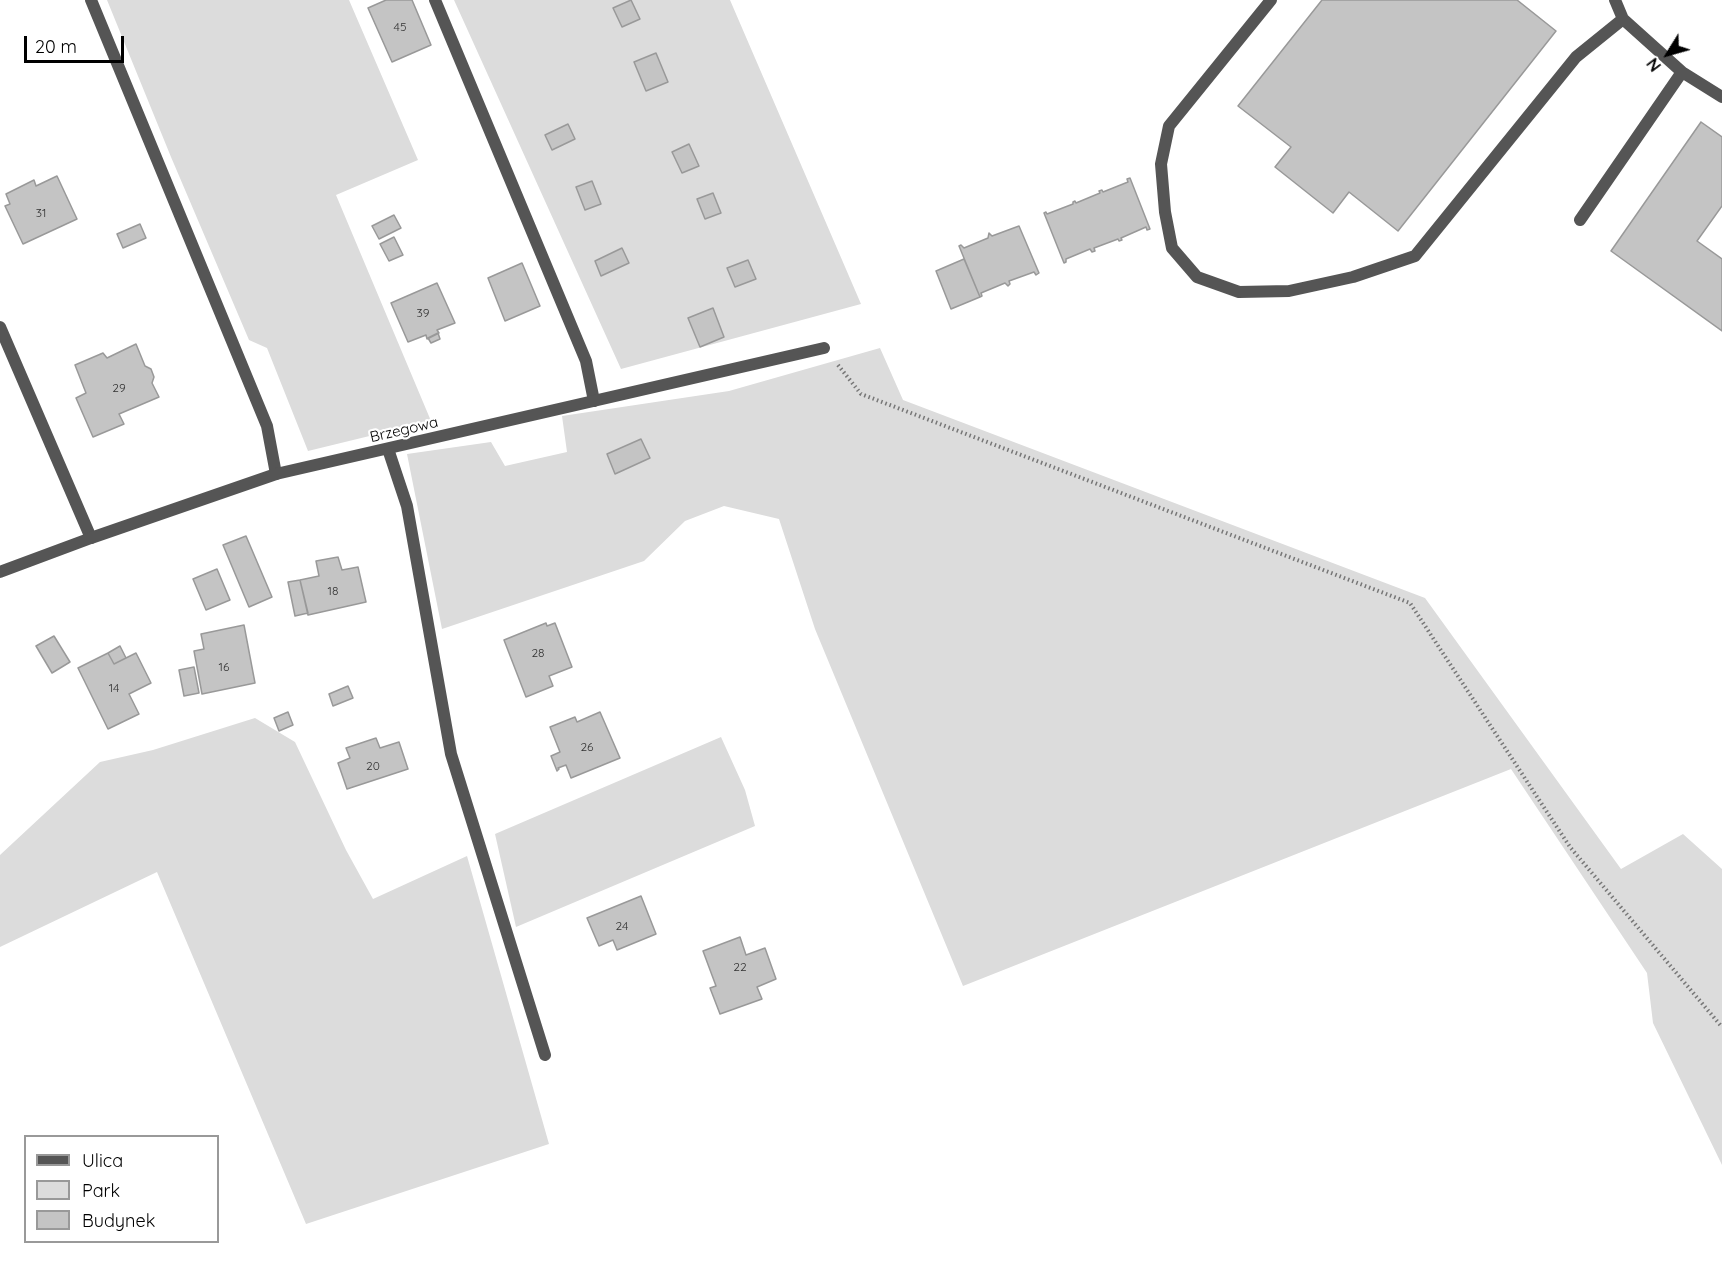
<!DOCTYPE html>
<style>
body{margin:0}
#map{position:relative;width:1722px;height:1267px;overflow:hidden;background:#fff;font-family:Quicksand,sans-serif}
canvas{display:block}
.legend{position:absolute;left:24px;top:1135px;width:195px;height:108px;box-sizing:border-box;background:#fff;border:2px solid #999;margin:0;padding:8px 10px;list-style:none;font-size:18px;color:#000}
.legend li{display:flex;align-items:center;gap:12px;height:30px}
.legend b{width:30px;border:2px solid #999}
.north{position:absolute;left:1638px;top:24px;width:60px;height:60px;-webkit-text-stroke:4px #fff;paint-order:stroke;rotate:233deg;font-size:16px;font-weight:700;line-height:24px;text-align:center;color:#000}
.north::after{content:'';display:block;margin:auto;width:21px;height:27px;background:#000;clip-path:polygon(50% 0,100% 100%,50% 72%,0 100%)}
.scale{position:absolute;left:24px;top:36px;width:100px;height:27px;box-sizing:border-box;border:3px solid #000;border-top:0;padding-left:8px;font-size:18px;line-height:21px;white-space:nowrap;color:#000;-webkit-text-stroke:4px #fff;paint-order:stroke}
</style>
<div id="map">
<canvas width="1722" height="1267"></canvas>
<ul class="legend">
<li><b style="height:8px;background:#555"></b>Ulica</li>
<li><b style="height:16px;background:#dcdcdc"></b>Park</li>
<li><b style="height:16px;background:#c4c4c4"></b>Budynek</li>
</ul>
<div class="north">N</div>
<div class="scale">20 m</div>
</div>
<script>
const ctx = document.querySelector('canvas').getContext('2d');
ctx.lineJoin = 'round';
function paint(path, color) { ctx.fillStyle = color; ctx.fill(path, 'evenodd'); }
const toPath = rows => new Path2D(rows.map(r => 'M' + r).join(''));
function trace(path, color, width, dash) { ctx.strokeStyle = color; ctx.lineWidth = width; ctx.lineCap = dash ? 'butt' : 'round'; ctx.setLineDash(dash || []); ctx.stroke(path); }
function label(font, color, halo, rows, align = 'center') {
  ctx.font = font + ' Quicksand,sans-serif'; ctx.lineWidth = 4.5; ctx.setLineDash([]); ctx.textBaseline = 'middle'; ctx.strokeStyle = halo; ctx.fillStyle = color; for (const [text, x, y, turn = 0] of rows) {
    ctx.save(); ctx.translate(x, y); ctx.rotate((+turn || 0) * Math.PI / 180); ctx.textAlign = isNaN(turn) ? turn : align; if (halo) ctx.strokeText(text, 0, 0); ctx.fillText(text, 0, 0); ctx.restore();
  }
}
paint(toPath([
 [107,0,349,0,418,160,336,195,431,421,308,451,267,348,249,340,171,157],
 [454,0,730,0,861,304,621,369],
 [880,348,903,400,1425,598,1621,869,1683,834,1722,869,1722,1165,1653,1023,1647,973,1511,769,963,986,815,629,779,519,724,506,685,521,644,561,442,629,407,454,491,442,505,466,567,452,562,416,729,391],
 [255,718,295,742,346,850,373,899,467,856,549,1144,306,1224,157,872,0,947,0,855,100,762,153,750],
 [721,737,745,790,755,826,516,927,495,834]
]), '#dcdcdc');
const building = toPath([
 [386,0,412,0,431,45,392,62,368,8,386,0],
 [631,0,640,19,622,27,613,8,631,0],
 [1322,0,1517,0,1556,31,1398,231,1349,192,1333,213,1275,167,1291,147,1238,106,1322,0],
 [656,53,668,82,646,91,634,62,656,53],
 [1701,122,1722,137,1722,206,1697,241,1722,259,1722,331,1611,251,1701,122],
 [568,124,575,139,552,150,545,135,568,124],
 [689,144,699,166,682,173,672,152,689,144],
 [57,176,77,219,23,244,5,206,10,204,6,194,34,180,36,186,57,176],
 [1130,178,1150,229,1147,230,1146,227,1121,238,1122,240,1119,241,1118,239,1094,248,1095,251,1092,252,1090,249,1066,259,1066,262,1064,263,1044,213,1046,212,1047,214,1073,204,1073,202,1075,201,1076,203,1100,193,1099,191,1102,190,1103,192,1128,182,1127,179,1130,178],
 [592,181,601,204,585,210,576,187,592,181],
 [713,193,721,213,705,219,697,199,713,193],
 [394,215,401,228,379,239,372,226,394,215],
 [140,224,146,238,123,248,117,234,140,224],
 [1019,226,1039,273,1036,275,1034,272,1009,281,1010,284,1008,286,1005,283,981,293,982,296,980,297,959,246,961,245,964,248,988,238,989,233,992,236,1019,226],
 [394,237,403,255,389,261,380,244,394,237],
 [622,248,629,263,601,276,595,261,622,248],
 [964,259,980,297,951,309,936,271,964,259],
 [748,260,756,279,735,287,727,268,748,260],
 [522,263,540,306,505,321,488,278,522,263],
 [437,283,455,323,437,330,439,333,427,339,426,335,408,342,391,303,437,283],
 [713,308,724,337,700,347,688,318,713,308],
 [438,333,440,339,431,343,428,338,438,333],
 [136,344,145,366,151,369,154,377,152,383,159,397,119,414,124,424,93,437,76,398,86,393,75,365,103,353,107,358,136,344],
 [641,439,650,458,615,474,607,454,641,439],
 [246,536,272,597,249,607,223,545,246,536],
 [338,557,342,570,358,567,366,602,308,615,300,580,319,576,316,561,338,557],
 [217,569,230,600,206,610,193,579,217,569],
 [300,580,308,613,295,616,288,582,300,580],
 [546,623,547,626,555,623,572,667,549,676,553,686,526,697,504,640,546,623],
 [244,625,255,683,202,694,194,651,204,649,201,634,244,625],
 [54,636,70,662,52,673,36,646,54,636],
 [120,646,126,658,114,664,108,653,120,646],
 [108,653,114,664,136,653,151,683,129,694,139,714,108,729,78,668,108,653],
 [194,667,199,693,184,696,179,670,194,667],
 [348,686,353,698,333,706,329,694,348,686],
 [288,712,293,725,279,731,274,718,288,712],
 [600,712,620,758,571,778,566,765,558,768,559,769,557,771,551,756,560,752,550,727,575,717,577,722,600,712],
 [376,738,380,748,399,742,408,769,347,789,338,763,350,758,346,748,376,738],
 [641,896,656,934,617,950,613,940,599,946,587,918,641,896],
 [740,937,746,955,765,948,776,979,757,987,762,999,720,1014,710,988,716,986,703,951,740,937]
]);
paint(building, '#c4c4c4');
trace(building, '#999', 1.5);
trace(toPath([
 [838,365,861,394,1410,603,1570,847,1722,1027]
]), '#777', 4, [1.5, 3]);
trace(toPath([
 [91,0,267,426,276,474],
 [435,0,586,361,594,401],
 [1271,0,1169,126,1161,164,1165,212,1172,248,1197,277,1239,292,1289,291,1353,277,1415,256,1576,57,1623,19],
 [1615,0,1623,19,1682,72,1722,97],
 [1580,220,1682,72],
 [0,327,91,538],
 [388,449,407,506,451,754,545,1055]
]), '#555', 12);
trace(toPath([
 [0,572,91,538,276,474,824,348]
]), '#555', 12);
label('12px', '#313131', null, [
 ["45",400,27],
 ["31",41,213],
 ["39",423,313],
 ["29",119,388],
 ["18",333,591],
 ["28",538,653],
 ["16",224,667],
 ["14",114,688],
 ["26",587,747],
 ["20",373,766],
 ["24",622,926],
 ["22",740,967]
]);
label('15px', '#000', '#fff', [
 ["Brzegowa",404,430,-13]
]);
</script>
